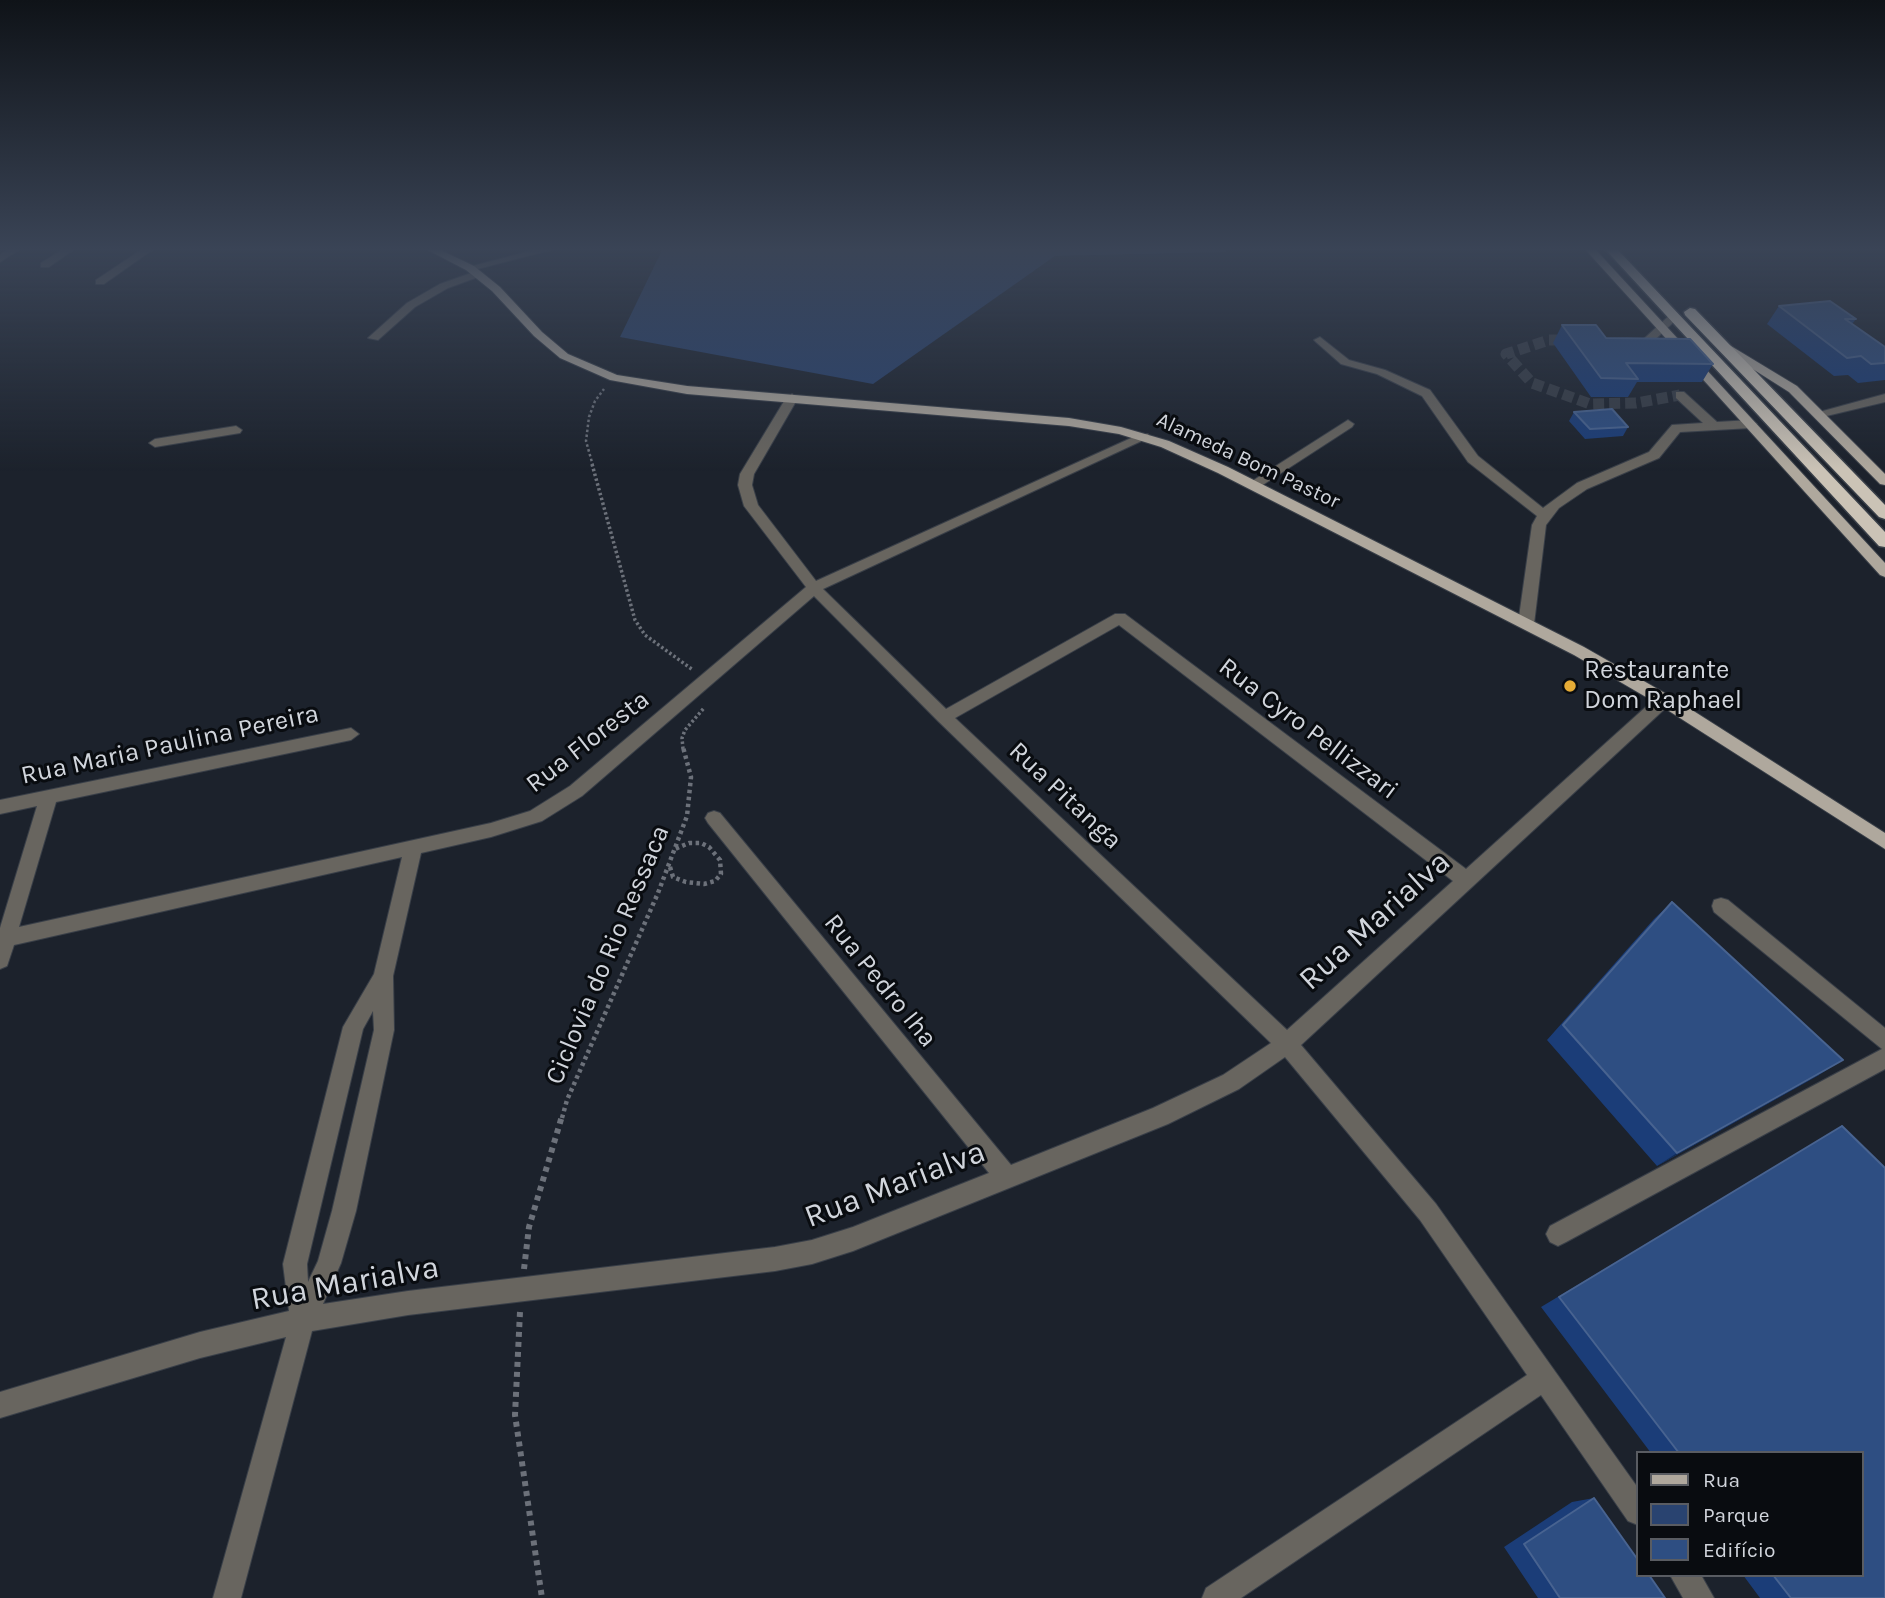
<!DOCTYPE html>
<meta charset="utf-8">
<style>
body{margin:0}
#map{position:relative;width:1885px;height:1598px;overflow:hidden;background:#1c222c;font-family:Karla,sans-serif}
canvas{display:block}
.legend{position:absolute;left:1636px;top:1451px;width:228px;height:126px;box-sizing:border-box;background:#090c10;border:2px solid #595c62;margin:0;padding:9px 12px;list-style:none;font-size:21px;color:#d1d5dc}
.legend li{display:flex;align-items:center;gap:14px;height:35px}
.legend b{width:35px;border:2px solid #595c62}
</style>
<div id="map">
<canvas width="1885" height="1598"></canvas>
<ul class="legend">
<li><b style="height:9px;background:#afa89d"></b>Rua</li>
<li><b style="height:19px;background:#294370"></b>Parque</li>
<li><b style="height:19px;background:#2e4e82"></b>Edifício</li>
</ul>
</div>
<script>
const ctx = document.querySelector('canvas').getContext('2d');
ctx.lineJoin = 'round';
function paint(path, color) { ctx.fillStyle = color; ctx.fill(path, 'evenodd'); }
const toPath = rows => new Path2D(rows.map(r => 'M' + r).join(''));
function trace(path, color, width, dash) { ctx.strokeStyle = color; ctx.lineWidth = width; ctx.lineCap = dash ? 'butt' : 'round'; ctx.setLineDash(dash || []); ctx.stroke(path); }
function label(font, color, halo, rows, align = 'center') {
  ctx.font = font + ' Karla,sans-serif'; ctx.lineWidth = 6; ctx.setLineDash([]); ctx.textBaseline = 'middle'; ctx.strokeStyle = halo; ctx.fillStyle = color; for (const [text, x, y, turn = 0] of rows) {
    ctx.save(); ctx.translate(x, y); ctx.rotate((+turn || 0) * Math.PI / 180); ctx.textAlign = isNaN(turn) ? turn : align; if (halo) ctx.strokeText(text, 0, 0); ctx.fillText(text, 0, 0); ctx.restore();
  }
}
paint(toPath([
 [663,248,1226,248,1226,252,1055,256,873,384,620,337]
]), '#294370');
trace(toPath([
 [1576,340,1549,340,1506,354,1532,383,1590,404,1636,403,1680,395]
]), '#373d46', 11, [11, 5]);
const minor = toPath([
 [11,248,22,248,0,262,0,255,11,248],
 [65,248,76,248,49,267,41,267,41,263,65,248],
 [144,248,155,248,104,284,96,284,96,280,144,248],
 [542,248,558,248,470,271,465,268,542,248],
 [477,271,482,274,481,276,448,288,415,307,378,340,368,338,407,303,440,284,477,271],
 [1671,314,1680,316,1643,351,1635,351,1635,347,1671,314],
 [1320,337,1349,360,1385,370,1430,390,1478,456,1543,508,1577,483,1649,452,1672,425,1703,423,1676,398,1676,392,1684,392,1717,422,1751,420,1757,424,1751,428,1680,432,1659,458,1587,489,1559,508,1546,525,1534,624,1526,629,1518,624,1532,525,1537,516,1468,462,1422,396,1377,374,1341,364,1316,342,1314,340,1320,337],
 [792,394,798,398,754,474,752,485,758,505,816,581,1140,434,1148,434,1150,437,823,589,946,709,1115,614,1125,614,1466,869,1658,696,1670,696,1672,700,1670,704,1301,1045,1436,1204,1638,1488,1638,1525,1628,1521,1541,1395,1241,1598,1202,1598,1206,1588,1527,1375,1420,1220,1285,1057,1239,1089,1168,1124,853,1251,812,1264,775,1271,408,1315,312,1331,241,1598,213,1598,286,1337,200,1358,0,1418,0,1392,200,1332,289,1311,283,1264,343,1027,374,974,402,857,14,945,7,966,0,969,0,928,37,806,0,814,0,800,351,728,359,734,351,740,56,802,19,927,491,823,530,811,570,786,806,587,744,506,738,485,740,474,786,398,792,394],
 [814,596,938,721,1271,1043,1223,1075,1153,1108,1011,1165,720,813,714,811,708,813,705,818,708,823,989,1173,853,1227,812,1240,775,1247,408,1291,323,1304,341,1263,356,1211,394,1030,393,976,421,853,491,837,542,821,582,796,814,596],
 [1119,625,1453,881,1287,1030,955,718,1119,625],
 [373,1011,374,1030,332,1211,318,1261,308,1282,307,1264,363,1029,373,1011],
 [1885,394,1885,402,1818,418,1812,414,1885,394],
 [1348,420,1354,424,1352,427,1258,488,1253,489,1246,485,1348,420],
 [236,426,242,430,240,433,155,447,149,443,155,439,236,426],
 [1721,898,1728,900,1885,1028,1885,1069,1566,1242,1558,1246,1550,1242,1546,1234,1550,1226,1882,1049,1714,912,1712,906,1714,900,1721,898],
 [1670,1575,1701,1575,1714,1598,1683,1598,1670,1575]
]);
const major = toPath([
 [424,248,436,248,474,266,500,287,542,332,568,354,617,375,687,386,1069,418,1121,427,1169,441,1228,467,1584,647,1670,696,1885,833,1885,849,1658,704,1574,655,1218,473,1161,447,1119,434,1069,426,687,394,610,380,560,358,534,336,492,291,466,270,424,248],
 [1584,248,1594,248,1885,563,1885,577,1880,575,1584,248],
 [1718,343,1726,343,1797,386,1885,474,1885,485,1880,484,1789,392,1718,347,1718,343]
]);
const highway = toPath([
 [1604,248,1616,248,1885,532,1885,547,1879,546,1604,248],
 [1690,308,1695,309,1885,505,1885,519,1879,517,1685,315,1684,312,1690,308]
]);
trace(minor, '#393f48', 2);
trace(major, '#393f48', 2);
trace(highway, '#393f48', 3);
trace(toPath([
 [593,466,586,441,589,417,595,401,604,389]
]), '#6c717a', 2.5, [2.5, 2.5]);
trace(toPath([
 [592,464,635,620,645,635,693,670],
 [683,749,682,738,685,730,704,708]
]), '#6c717a', 3.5, [2.5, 2.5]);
trace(toPath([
 [670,867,673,877,686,882,704,884,715,881,721,874,720,860,709,847,701,843,689,843,675,849],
 [562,1118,567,1100,658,893,687,816,691,777,683,747]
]), '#6c717a', 4.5, [3.5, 3.5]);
trace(toPath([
 [524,1269,529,1227,562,1116],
 [520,1312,515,1415,542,1598]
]), '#6c717a', 6, [5, 5]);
paint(minor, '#68655f');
paint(major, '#afa89d');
paint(highway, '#cbc3b6');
paint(toPath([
 [1779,306,1856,319,1852,324,1885,347,1885,380,1858,383,1848,375,1834,376,1767,324],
 [1562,325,1606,338,1713,364,1702,382,1637,382,1628,397,1591,397,1553,343],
 [1574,412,1628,427,1623,436,1585,439,1569,421],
 [1672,902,1819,1075,1657,1166,1547,1040,1654,919],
 [1842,1126,1885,1598,1760,1598,1743,1575,1862,1575,1862,1453,1651,1453,1541,1307],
 [1594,1498,1665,1598,1538,1598,1504,1547,1572,1502]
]), '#1b3d78');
paint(toPath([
 [1843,1060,1819,1075,1657,1166,1677,1153]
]), '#132c55');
const building = toPath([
 [1830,301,1856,319,1845,319,1885,347,1885,363,1871,364,1861,356,1847,358,1779,306,1830,301],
 [1562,325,1596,325,1606,338,1690,339,1713,364,1626,363,1638,379,1601,378,1562,325],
 [1612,409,1628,427,1590,429,1574,412,1612,409],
 [1672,902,1843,1060,1677,1153,1563,1025,1672,902],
 [1842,1126,1885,1168,1885,1598,1791,1598,1773,1575,1862,1575,1862,1453,1679,1453,1559,1297,1842,1126],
 [1594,1498,1638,1560,1638,1575,1649,1575,1665,1598,1560,1598,1524,1544,1594,1498]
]);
paint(building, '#2e4e82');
trace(building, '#486390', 2);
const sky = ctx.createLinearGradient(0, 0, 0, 471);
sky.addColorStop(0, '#0f1318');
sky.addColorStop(0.53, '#3a4456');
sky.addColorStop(1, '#3a445600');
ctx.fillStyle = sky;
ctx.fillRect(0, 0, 1885, 471);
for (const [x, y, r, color] of [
 [1570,686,7,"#e6ac36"]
]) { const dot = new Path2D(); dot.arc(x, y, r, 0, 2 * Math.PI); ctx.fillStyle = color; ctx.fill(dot); trace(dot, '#090c10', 2.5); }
label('21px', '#d1d5dc', '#090c10', [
 ["Alameda Bom Pastor",1248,461,25]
]);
label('26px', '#d1d5dc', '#090c10', [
 ["Restaurante",1584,671],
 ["Dom Raphael",1584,701]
], 'left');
label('26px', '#d1d5dc', '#090c10', [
 ["Rua Cyro Pellizzari",1308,729,37],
 ["Rua Floresta",588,742,-38],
 ["Rua Maria Paulina Pereira",170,745,-12],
 ["Rua Pitanga",1065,796,43],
 ["Ciclovia do Rio Ressaca",608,955,-67],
 ["Rua Pedro Iha",880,981,51]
]);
label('32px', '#d1d5dc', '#090c10', [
 ["Rua Marialva",1375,921,-42],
 ["Rua Marialva",895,1185,-21],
 ["Rua Marialva",345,1284,-10]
]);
</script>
